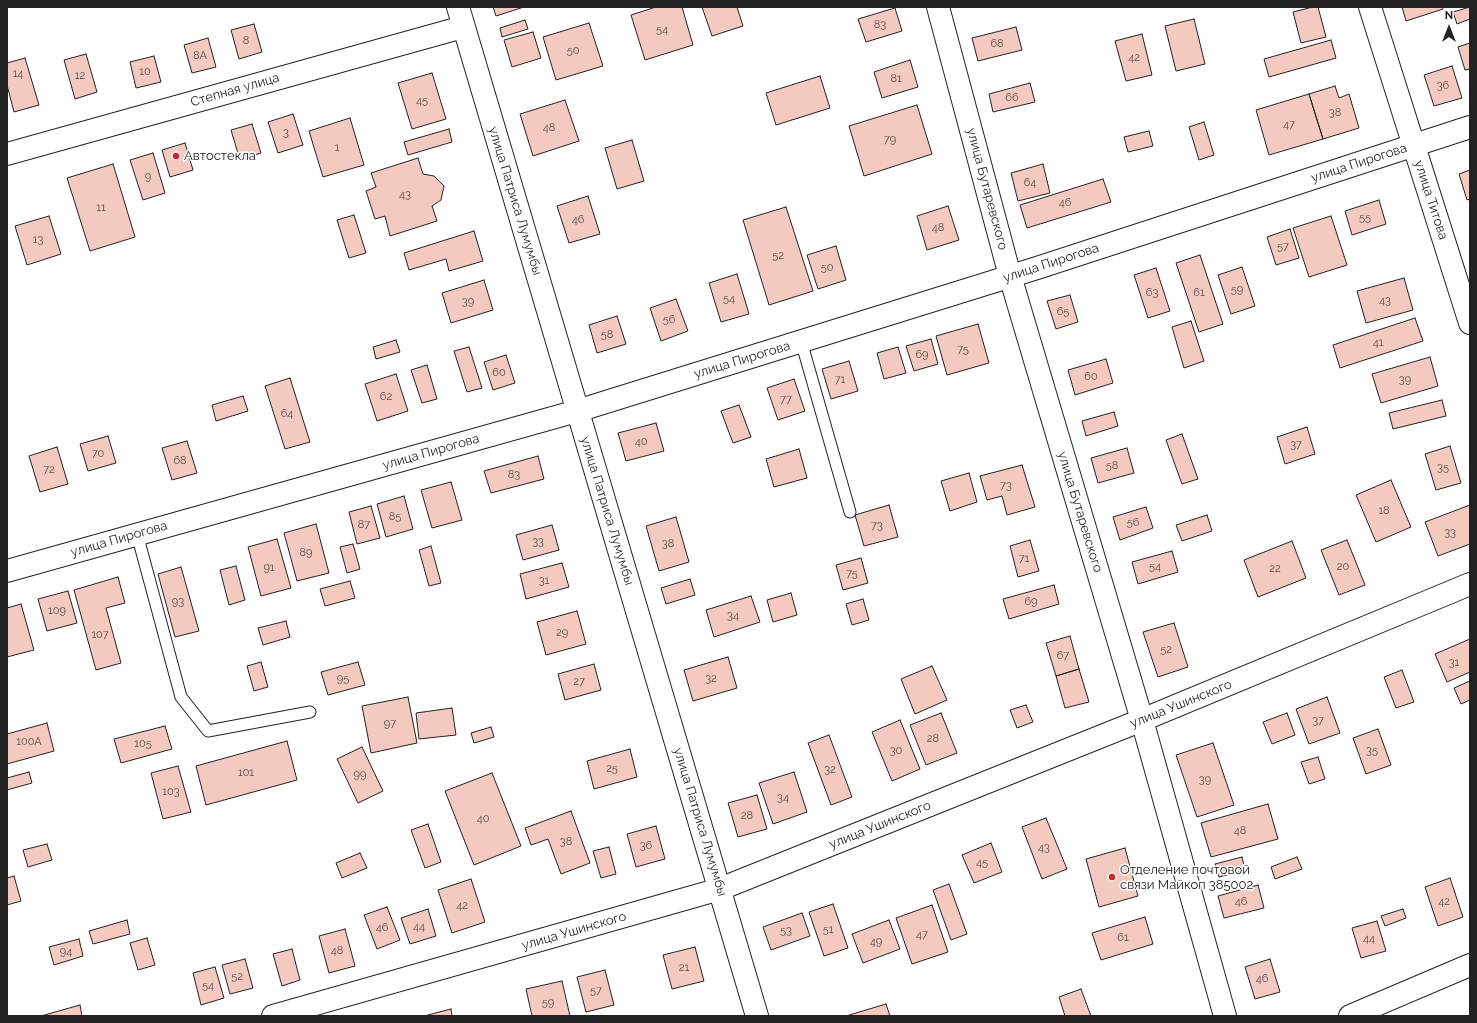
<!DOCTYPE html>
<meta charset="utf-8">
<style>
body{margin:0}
#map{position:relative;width:1477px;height:1023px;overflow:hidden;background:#fff;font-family:Raleway,sans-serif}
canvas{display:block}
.frame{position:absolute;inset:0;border:8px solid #222;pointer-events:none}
.north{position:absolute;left:1429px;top:8px;width:40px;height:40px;-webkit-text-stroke:3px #fff;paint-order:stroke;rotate:0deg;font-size:11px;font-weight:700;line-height:16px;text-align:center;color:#222}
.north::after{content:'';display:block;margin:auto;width:14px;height:18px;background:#222;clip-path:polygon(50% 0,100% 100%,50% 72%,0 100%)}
</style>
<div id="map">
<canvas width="1477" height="1023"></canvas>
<div class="frame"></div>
<div class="north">N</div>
</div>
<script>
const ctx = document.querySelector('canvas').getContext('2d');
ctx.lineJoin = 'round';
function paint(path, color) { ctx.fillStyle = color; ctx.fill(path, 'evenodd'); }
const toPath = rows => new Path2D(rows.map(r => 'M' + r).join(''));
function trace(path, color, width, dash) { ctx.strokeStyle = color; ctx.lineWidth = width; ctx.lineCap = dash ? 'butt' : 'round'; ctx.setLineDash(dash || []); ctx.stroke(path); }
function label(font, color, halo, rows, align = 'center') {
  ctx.font = font + ' Raleway,sans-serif'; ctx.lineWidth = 3; ctx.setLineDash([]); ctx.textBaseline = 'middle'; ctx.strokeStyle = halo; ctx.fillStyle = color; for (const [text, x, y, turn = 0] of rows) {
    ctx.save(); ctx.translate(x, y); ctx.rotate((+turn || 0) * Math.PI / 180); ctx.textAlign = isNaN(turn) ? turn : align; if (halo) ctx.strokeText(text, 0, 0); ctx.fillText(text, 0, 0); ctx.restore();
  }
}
const building = toPath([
 [493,7,524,7,496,16,493,7],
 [656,7,682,7,693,45,645,60,631,15,656,7],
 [702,7,737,7,743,26,712,36,702,7],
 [1313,7,1318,7,1326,37,1301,43,1293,12,1313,7],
 [1402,7,1442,7,1443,9,1406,21,1402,7],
 [1470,7,1470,19,1457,24,1453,12,1470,7],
 [895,8,902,31,866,42,858,19,895,8],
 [1194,19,1205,64,1176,71,1165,26,1194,19],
 [525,20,528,29,502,37,500,28,525,20],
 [589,23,603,66,556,80,543,37,589,23],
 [254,24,262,52,239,59,231,30,254,24],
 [1016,27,1022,50,978,61,972,38,1016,27],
 [533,32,541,58,512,67,504,40,533,32],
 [1142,34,1152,75,1126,81,1115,41,1142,34],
 [208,38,216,67,192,73,184,45,208,38],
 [1331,40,1336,58,1269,77,1264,59,1331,40],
 [1470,43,1470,69,1465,70,1458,47,1470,43],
 [86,54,97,92,75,99,64,60,86,54],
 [154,56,161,82,136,88,130,62,154,56],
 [25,58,39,105,14,112,7,85,7,63,25,58],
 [910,60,918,87,882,98,874,72,910,60],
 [1452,66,1462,98,1434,106,1424,75,1452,66],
 [432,73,446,119,412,129,398,83,432,73],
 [820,76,830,108,776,125,766,93,820,76],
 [1030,83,1035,102,993,112,989,94,1030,83],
 [1335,86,1339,98,1349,94,1359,128,1323,139,1309,94,1335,86],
 [1309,94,1323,139,1269,155,1256,110,1309,94],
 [565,100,579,141,533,156,520,114,565,100],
 [917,105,932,154,864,176,849,126,917,105],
 [293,114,303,145,278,153,268,122,293,114],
 [350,118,364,165,323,177,309,131,350,118],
 [1204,122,1214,155,1199,160,1189,127,1204,122],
 [252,124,261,153,240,160,231,130,252,124],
 [449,129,452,142,408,155,404,142,449,129],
 [1149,131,1153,146,1128,152,1124,137,1149,131],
 [632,140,644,181,617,189,605,148,632,140],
 [185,143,193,170,170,177,162,150,185,143],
 [153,153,165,193,143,200,130,160,153,153],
 [418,158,423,174,434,176,444,186,441,200,432,206,437,221,390,236,385,216,375,219,366,191,376,187,371,173,418,158],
 [113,164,135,237,90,251,67,178,113,164],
 [1043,164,1050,193,1018,201,1011,173,1043,164],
 [1470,170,1470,199,1467,200,1459,174,1470,170],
 [1103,179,1111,202,1027,228,1020,205,1103,179],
 [588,196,600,234,569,243,557,206,588,196],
 [1379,200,1386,224,1352,235,1345,211,1379,200],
 [948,206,959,240,927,250,917,216,948,206],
 [786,207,813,291,769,305,743,220,786,207],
 [354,215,366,253,349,258,337,220,354,215],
 [49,216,61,254,27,265,15,226,49,216],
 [1331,216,1347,265,1309,277,1293,228,1331,216],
 [1290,229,1299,258,1276,265,1267,237,1290,229],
 [474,231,483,261,449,271,446,259,409,270,404,253,474,231],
 [836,246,846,280,818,289,807,255,836,246],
 [1200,255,1223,324,1199,332,1176,263,1200,255],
 [1242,267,1255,306,1231,314,1218,275,1242,267],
 [1156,268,1170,311,1148,318,1134,275,1156,268],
 [737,274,749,314,721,322,709,283,737,274],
 [1404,278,1413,310,1366,323,1357,291,1404,278],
 [484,280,493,310,451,323,442,293,484,280],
 [1070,295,1078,322,1056,329,1047,301,1070,295],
 [676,299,688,331,661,341,650,308,676,299],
 [617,316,626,344,597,353,589,325,617,316],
 [1415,318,1423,341,1340,368,1333,345,1415,318],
 [1191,321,1204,361,1184,368,1172,327,1191,321],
 [978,324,989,363,947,375,936,336,978,324],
 [931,339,938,364,914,371,906,346,931,339],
 [396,340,400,352,376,359,373,347,396,340],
 [469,347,482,388,467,392,454,351,469,347],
 [898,347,906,373,884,379,877,353,898,347],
 [506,355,515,383,493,390,484,362,506,355],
 [1430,357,1438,386,1381,403,1372,374,1430,357],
 [1106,359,1113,383,1075,395,1068,370,1106,359],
 [849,361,858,391,831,399,822,369,849,361],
 [427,365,437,399,422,403,411,370,427,365],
 [396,374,408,411,377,421,365,384,396,374],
 [290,378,310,442,285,449,265,386,290,378],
 [794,379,805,411,778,420,767,388,794,379],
 [243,396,248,411,216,421,212,405,243,396],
 [1442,400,1446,416,1393,429,1389,413,1442,400],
 [739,405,751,437,733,443,721,411,739,405],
 [1114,412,1118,426,1086,436,1082,421,1114,412],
 [656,423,664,451,626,461,618,433,656,423],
 [1307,427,1315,454,1285,464,1277,437,1307,427],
 [1182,434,1198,479,1182,484,1166,440,1182,434],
 [108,436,116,463,88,471,80,444,108,436],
 [187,441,197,473,172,480,162,448,187,441],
 [1450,446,1461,483,1436,490,1425,454,1450,446],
 [57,447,68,484,40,492,29,456,57,447],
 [1127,448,1134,473,1098,483,1091,458,1127,448],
 [799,449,807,478,774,487,766,459,799,449],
 [538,456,544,479,491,493,484,471,538,456],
 [1022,465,1035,507,1007,515,1002,496,987,500,980,476,1022,465],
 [969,473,977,502,950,511,941,481,969,473],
 [1391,480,1411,527,1376,542,1356,495,1391,480],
 [451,482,462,520,432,528,421,490,451,482],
 [404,496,413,529,386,537,377,504,404,496],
 [889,505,898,537,864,546,855,515,889,505],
 [1470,505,1470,544,1438,556,1425,522,1470,505],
 [371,506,380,538,357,544,349,512,371,506],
 [1146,507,1153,528,1120,540,1113,517,1146,507],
 [1207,515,1212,531,1182,541,1176,525,1207,515],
 [676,517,689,562,659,571,646,526,676,517],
 [316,524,329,573,297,581,284,533,316,524],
 [552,525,559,550,523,560,516,535,552,525],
 [277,539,291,588,261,596,248,547,277,539],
 [1030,540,1039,571,1018,577,1010,546,1030,540],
 [1347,540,1365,585,1339,595,1321,550,1347,540],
 [1292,541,1306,578,1258,597,1244,560,1292,541],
 [353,544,360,569,347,573,340,547,353,544],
 [431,546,441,583,429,586,419,550,431,546],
 [1172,551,1178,572,1138,584,1132,562,1172,551],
 [861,558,868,583,843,590,836,565,861,558],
 [562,563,569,587,526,599,520,574,562,563],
 [236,566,245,600,229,605,220,570,236,566],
 [181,567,199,631,175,637,158,574,181,567],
 [118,577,125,603,106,608,121,663,96,670,74,590,118,577],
 [690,579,695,595,666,604,661,588,690,579],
 [350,581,355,598,325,606,320,589,350,581],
 [1054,585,1059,604,1009,619,1003,599,1054,585],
 [68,591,77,623,47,631,38,599,68,591],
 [791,593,797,615,773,622,767,600,791,593],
 [751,596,760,622,714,637,706,610,751,596],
 [863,599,869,620,852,625,846,604,863,599],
 [21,604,34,650,7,657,7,608,21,604],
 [577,611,586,644,546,655,537,622,577,611],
 [286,621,290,637,263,645,258,628,286,621],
 [1174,623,1188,667,1158,677,1143,632,1174,623],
 [1070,636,1079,669,1056,676,1046,643,1070,636],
 [1470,639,1470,672,1447,682,1435,654,1470,639],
 [728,657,737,688,693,701,684,670,728,657],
 [261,662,268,687,254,691,247,666,261,662],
 [358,662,365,685,328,695,321,672,358,662],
 [594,664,601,690,565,700,558,674,594,664],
 [932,666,947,700,915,714,901,679,932,666],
 [1079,669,1089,702,1065,708,1056,676,1079,669],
 [1402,670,1414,702,1396,708,1384,677,1402,670],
 [1470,681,1470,700,1461,704,1454,688,1470,681],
 [408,697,417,743,371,753,362,706,408,697],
 [1327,697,1340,733,1309,744,1296,709,1327,697],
 [1026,705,1033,722,1017,728,1010,710,1026,705],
 [452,708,456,735,419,739,416,713,452,708],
 [941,713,957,753,926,765,910,725,941,713],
 [1287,713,1295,735,1272,744,1263,722,1287,713],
 [900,720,920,769,892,781,872,732,900,720],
 [47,723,54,751,7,764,7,734,47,723],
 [165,726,172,749,121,763,114,739,165,726],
 [491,727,494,737,474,743,471,733,491,727],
 [1378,729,1391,765,1366,774,1353,738,1378,729],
 [829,735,852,797,831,805,808,743,829,735],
 [287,741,297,780,206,805,196,766,287,741],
 [1213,743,1234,805,1197,817,1176,755,1213,743],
 [362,747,383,791,358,803,337,759,362,747],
 [630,749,637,777,594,789,587,761,630,749],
 [1318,757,1325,779,1309,784,1301,762,1318,757],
 [178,766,191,812,163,819,151,773,178,766],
 [29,772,32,783,7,790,7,778,29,772],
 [794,772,807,812,773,824,759,783,794,772],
 [492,773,521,846,474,865,445,791,492,773],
 [757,795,767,829,738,837,728,803,757,795],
 [1268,804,1278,839,1211,857,1201,823,1268,804],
 [571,811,590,863,561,874,548,839,531,845,525,828,571,811],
 [1046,818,1067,869,1042,879,1022,827,1046,818],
 [428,824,441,862,425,868,411,830,428,824],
 [656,826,665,859,636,867,627,834,656,826],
 [991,843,1002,872,974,883,962,855,991,843],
 [47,844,52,860,28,867,23,850,47,844],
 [609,847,616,874,601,878,593,851,609,847],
 [1125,848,1138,896,1099,907,1086,859,1125,848],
 [360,853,367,868,342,878,336,863,360,853],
 [1242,857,1245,870,1219,877,1215,864,1242,857],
 [1297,857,1302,869,1275,879,1271,867,1297,857],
 [14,876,21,901,7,905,7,878,14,876],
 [1450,878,1463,917,1438,926,1425,887,1450,878],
 [471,879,485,922,452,933,438,890,471,879],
 [949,884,967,934,951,940,933,890,949,884],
 [1258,885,1264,908,1224,918,1218,896,1258,885],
 [833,904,848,948,824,956,809,912,833,904],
 [932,905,948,952,912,964,896,918,932,905],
 [387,907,400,940,377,949,364,915,387,907],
 [428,909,436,936,410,944,401,918,428,909],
 [1403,909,1406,918,1385,926,1381,916,1403,909],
 [802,913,810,936,771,950,763,927,802,913],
 [1145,917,1153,944,1101,960,1092,933,1145,917],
 [127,920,130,934,93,944,89,931,127,920],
 [889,920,900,949,863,963,852,934,889,920],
 [1377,921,1386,951,1361,958,1352,928,1377,921],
 [345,929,355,966,329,973,319,936,345,929],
 [147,938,155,965,138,970,130,943,147,938],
 [79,939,83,956,54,965,49,947,79,939],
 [695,947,704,981,672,989,663,955,695,947],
 [292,949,300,980,282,986,273,954,292,949],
 [245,959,253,988,230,994,222,965,245,959],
 [1270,959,1280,992,1255,999,1245,967,1270,959],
 [215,967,224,998,201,1005,193,973,215,967],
 [605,970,614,1005,586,1012,577,977,605,970],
 [562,981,570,1016,532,1016,526,989,562,981],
 [1081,989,1091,1016,1065,1016,1059,997,1081,989],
 [886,1004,890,1016,846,1016,886,1004],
 [80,1005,82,1016,41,1016,80,1005],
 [451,1009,452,1016,424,1016,451,1009]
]);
paint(building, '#f3c9c0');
trace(building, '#222', 1);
const lane = toPath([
 [801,341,850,512],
 [137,534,181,697,208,731,310,712]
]);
const street = toPath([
 [458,7,757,1016],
 [938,7,1010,276,1142,720,1225,1016],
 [1370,7,1470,323],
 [7,154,463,27],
 [273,1016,720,889,1142,720,1470,584],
 [1350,1016,1470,965]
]);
const secondary = toPath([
 [7,571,577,411,1037,268,1470,127]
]);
trace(lane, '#222', 13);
trace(street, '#222', 24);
trace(secondary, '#222', 24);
trace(lane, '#fff', 11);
trace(street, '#fff', 22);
trace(secondary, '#fff', 22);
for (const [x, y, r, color] of [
 [176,156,4,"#c62828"],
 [1112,877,4,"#c62828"]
]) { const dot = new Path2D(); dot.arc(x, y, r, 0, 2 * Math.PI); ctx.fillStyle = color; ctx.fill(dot); trace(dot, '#fff', 1.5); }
label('11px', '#564c4a', null, [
 ["83",880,25],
 ["54",662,30],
 ["8",246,41],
 ["68",997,44],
 ["50",573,51],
 ["8А",200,56],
 ["42",1134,58],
 ["10",145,72],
 ["14",18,74],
 ["12",80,76],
 ["81",896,79],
 ["36",1443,86],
 ["66",1012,98],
 ["45",422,101],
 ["38",1335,113],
 ["47",1289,125],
 ["48",549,128],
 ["3",286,133],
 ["79",890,140],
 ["1",337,148],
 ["9",148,177],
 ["64",1030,183],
 ["43",405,195],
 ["46",1065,203],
 ["11",101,208],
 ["55",1365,218],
 ["46",578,220],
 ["48",938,228],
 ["13",38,240],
 ["57",1283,247],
 ["52",778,256],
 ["50",827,268],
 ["59",1237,290],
 ["63",1152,293],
 ["61",1199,293],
 ["54",729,299],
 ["43",1385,301],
 ["39",468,302],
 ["65",1063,312],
 ["56",669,320],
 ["58",607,335],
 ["41",1378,343],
 ["75",963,350],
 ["69",922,355],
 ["60",499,373],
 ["60",1091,377],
 ["71",840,380],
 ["39",1405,380],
 ["62",386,397],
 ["77",786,400],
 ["64",287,414],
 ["40",641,442],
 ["37",1296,445],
 ["70",98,454],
 ["68",180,461],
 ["58",1112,466],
 ["35",1443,468],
 ["72",49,470],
 ["83",514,475],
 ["73",1006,486],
 ["18",1384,511],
 ["85",395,517],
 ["56",1133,523],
 ["87",364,525],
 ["73",877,526],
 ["33",1450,533],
 ["33",538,542],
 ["38",668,544],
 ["89",306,553],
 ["71",1024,559],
 ["54",1155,567],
 ["20",1343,567],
 ["91",269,568],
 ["22",1275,569],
 ["75",852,574],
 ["31",544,581],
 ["93",178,602],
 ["69",1031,602],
 ["109",57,611],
 ["34",733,616],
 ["29",562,633],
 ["107",100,635],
 ["52",1166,650],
 ["67",1063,656],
 ["31",1454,663],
 ["95",343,679],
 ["32",711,679],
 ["27",579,682],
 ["37",1318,721],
 ["97",390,724],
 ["28",933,739],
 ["100А",29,742],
 ["105",143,744],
 ["30",896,751],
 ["35",1372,751],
 ["25",612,769],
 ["32",830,770],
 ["101",246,773],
 ["99",360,775],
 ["39",1205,780],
 ["103",171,792],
 ["34",783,798],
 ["28",747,816],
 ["40",483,819],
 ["48",1240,831],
 ["38",566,842],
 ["36",646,846],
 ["43",1044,848],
 ["45",982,863],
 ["46",1241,902],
 ["42",1444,902],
 ["42",462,906],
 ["44",419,927],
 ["46",382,928],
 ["51",828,930],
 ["53",786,931],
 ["47",922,935],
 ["61",1123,938],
 ["44",1369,939],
 ["49",876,942],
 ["48",337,951],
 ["94",66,952],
 ["21",684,968],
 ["52",237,977],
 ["46",1262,979],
 ["54",208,986],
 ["57",596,991],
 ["59",548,1003]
]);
label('13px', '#222', '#fff', [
 ["Степная улица",235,90,-16],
 ["улица Пирогова",1359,163,-18],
 ["улица Бутаревского",987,189,75],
 ["улица Титова",1431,200,72],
 ["улица Патриса Лумумбы",515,201,73],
 ["улица Пирогова",1051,263,-18],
 ["улица Пирогова",742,360,-17],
 ["улица Пирогова",431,452,-16],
 ["улица Патриса Лумумбы",607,511,73],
 ["улица Бутаревского",1080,512,73],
 ["улица Пирогова",119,539,-16],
 ["улица Ушинского",1181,704,-22],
 ["улица Патриса Лумумбы",700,822,73],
 ["улица Ушинского",880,825,-22],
 ["улица Ушинского",574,931,-16]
]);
label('13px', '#222', '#fff', [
 ["Автостекла",184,156],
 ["Отделение почтовой",1120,870],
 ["связи Майкоп 385002",1120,885]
], 'left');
</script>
